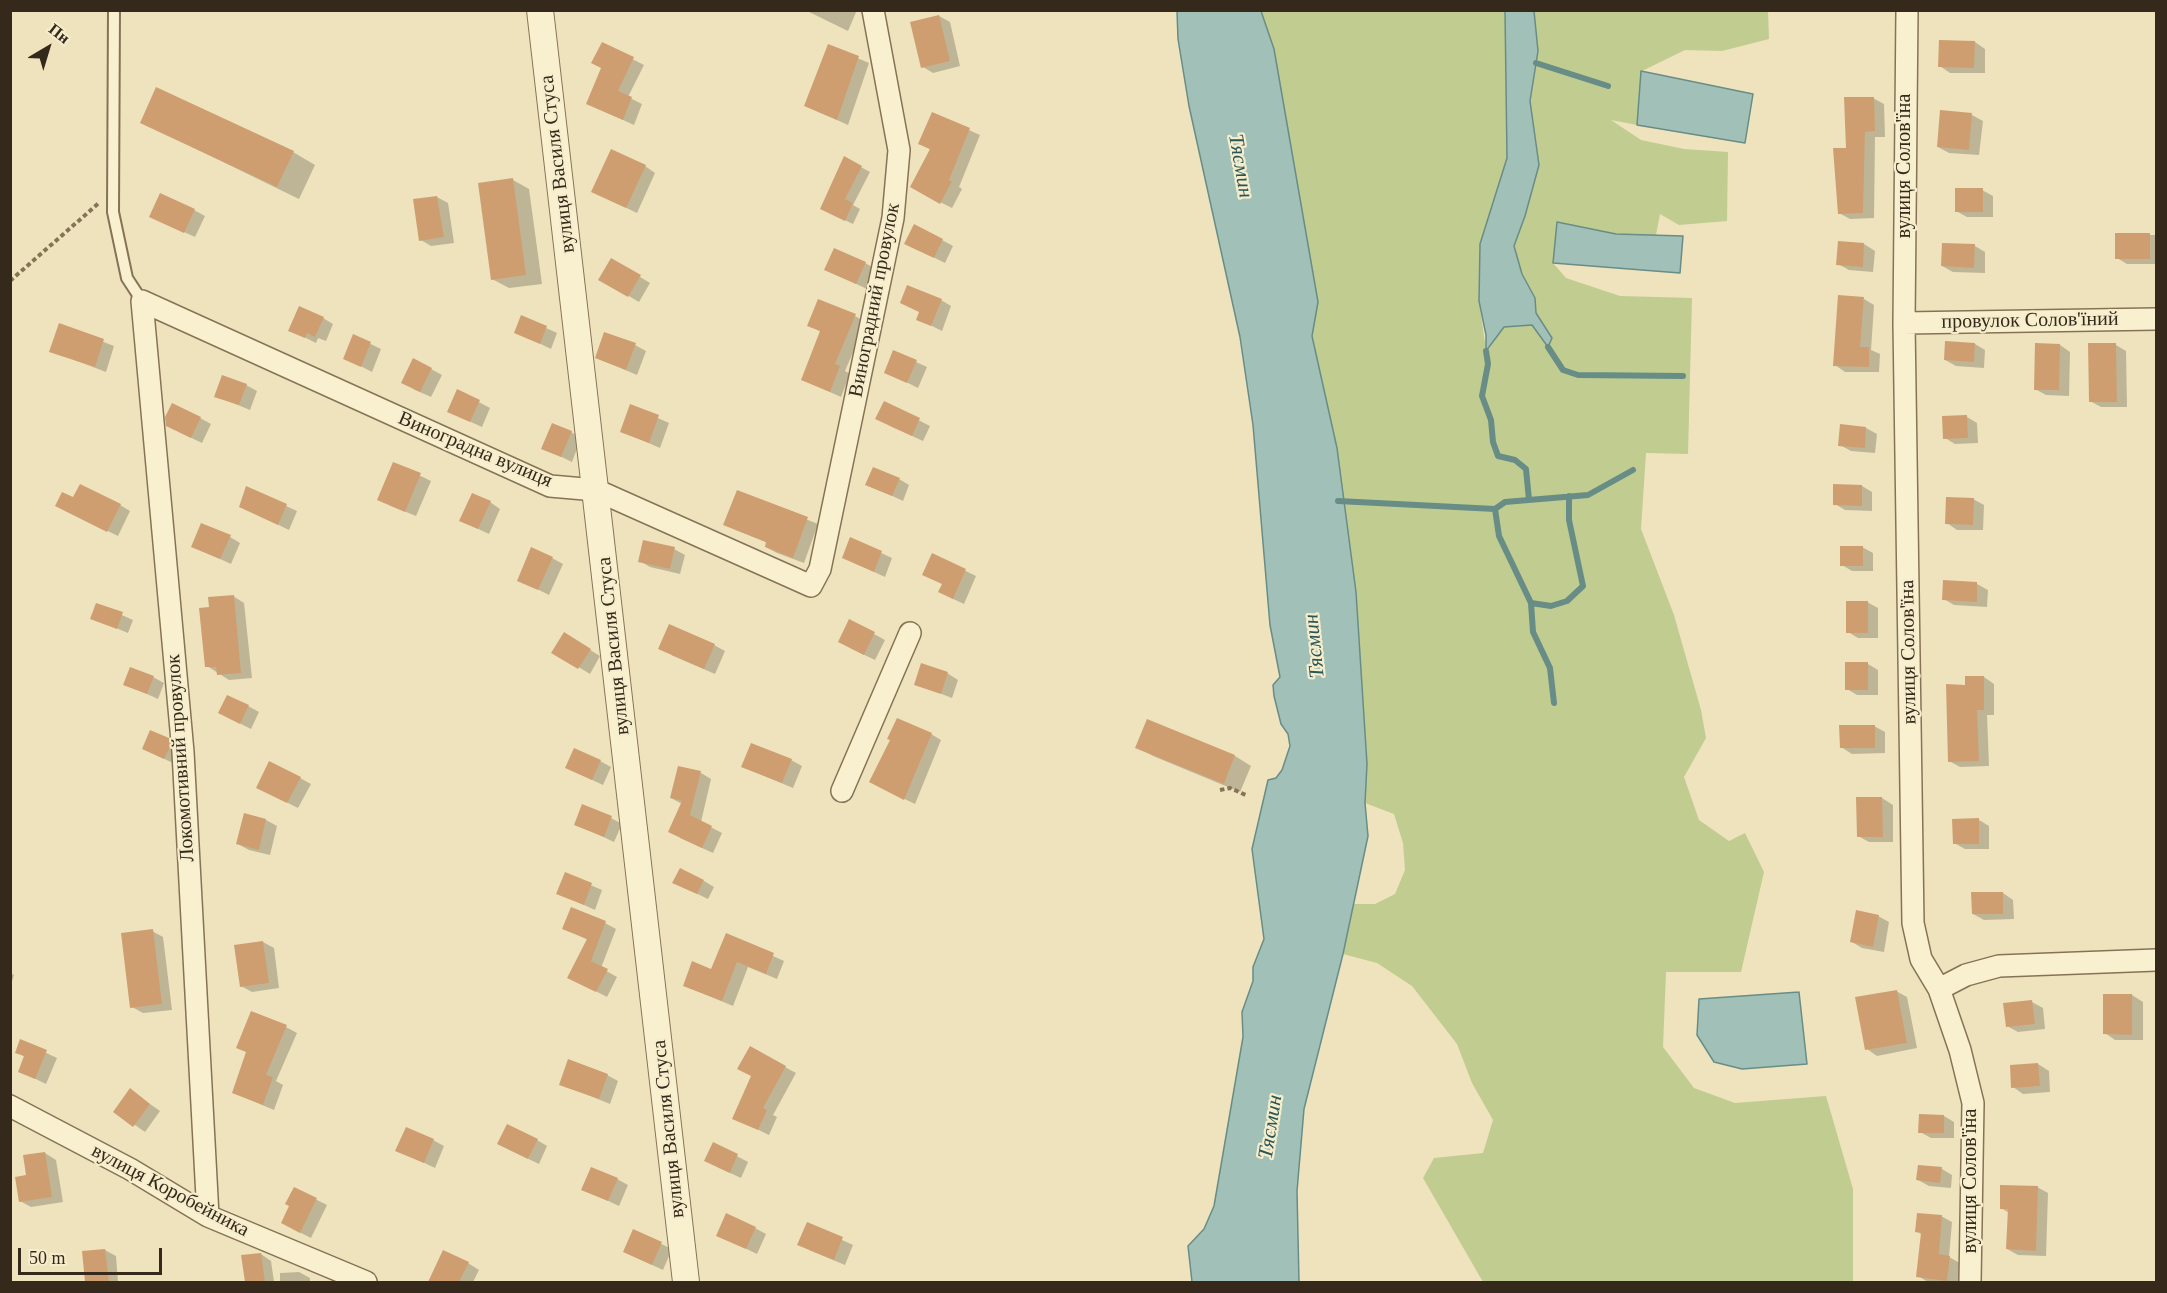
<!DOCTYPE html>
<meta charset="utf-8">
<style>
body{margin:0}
#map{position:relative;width:2167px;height:1293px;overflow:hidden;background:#eee3bd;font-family:"Times New Roman",serif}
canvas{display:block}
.frame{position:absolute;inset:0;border:12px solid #35291b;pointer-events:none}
.north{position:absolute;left:18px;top:18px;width:60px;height:60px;-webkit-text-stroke:4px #f6edcc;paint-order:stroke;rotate:38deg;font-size:16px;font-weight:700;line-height:24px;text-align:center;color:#35291b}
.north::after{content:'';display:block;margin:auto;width:21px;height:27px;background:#35291b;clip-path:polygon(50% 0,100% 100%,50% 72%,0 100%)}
.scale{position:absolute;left:18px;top:1248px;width:144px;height:27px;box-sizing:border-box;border:3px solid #35291b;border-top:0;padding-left:8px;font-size:18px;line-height:21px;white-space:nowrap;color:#35291b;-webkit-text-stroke:4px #f6edcc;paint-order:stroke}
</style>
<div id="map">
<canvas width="2167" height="1293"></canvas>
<div class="frame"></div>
<div class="north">Пн</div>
<div class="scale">50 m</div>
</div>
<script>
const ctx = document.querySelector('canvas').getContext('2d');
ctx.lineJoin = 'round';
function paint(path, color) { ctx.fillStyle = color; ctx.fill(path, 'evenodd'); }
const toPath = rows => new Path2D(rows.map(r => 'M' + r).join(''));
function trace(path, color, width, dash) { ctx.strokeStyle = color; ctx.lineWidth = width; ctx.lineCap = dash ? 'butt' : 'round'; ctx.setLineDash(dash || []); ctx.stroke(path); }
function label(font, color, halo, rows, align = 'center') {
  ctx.font = font + ' "Times New Roman",serif'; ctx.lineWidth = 4.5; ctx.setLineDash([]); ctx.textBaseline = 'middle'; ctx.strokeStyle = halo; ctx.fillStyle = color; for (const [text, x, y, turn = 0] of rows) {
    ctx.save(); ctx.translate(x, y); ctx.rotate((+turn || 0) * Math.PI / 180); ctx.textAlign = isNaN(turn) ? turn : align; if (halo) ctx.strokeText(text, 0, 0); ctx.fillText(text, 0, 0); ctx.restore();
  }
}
paint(toPath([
 [1261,11,1505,11,1507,158,1480,244,1479,301,1486,350,1504,327,1532,325,1552,338,1536,313,1535,298,1522,274,1514,246,1525,216,1539,165,1530,101,1538,51,1534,11,1768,11,1769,39,1722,51,1685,50,1642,71,1637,125,1611,120,1641,140,1684,149,1728,152,1727,221,1679,225,1660,214,1656,235,1616,234,1558,222,1553,263,1566,278,1620,296,1692,298,1688,454,1646,453,1641,529,1674,615,1701,710,1706,738,1684,777,1699,820,1729,841,1745,833,1764,872,1741,972,1666,972,1663,1047,1694,1088,1735,1103,1826,1096,1853,1189,1853,1282,1483,1282,1423,1178,1434,1158,1483,1153,1493,1120,1472,1083,1457,1044,1412,986,1377,963,1343,954,1354,904,1375,904,1395,894,1405,870,1403,843,1394,814,1365,803,1367,764,1356,592,1337,448,1312,335,1318,302,1274,49]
]), '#c1cc91');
const water = toPath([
 [1177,11,1261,11,1274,49,1318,302,1312,336,1337,448,1356,592,1367,764,1365,803,1368,836,1343,954,1304,1109,1297,1191,1299,1282,1192,1282,1188,1246,1204,1229,1214,1206,1243,1037,1242,1012,1253,981,1253,967,1264,939,1252,849,1268,780,1276,778,1282,770,1290,746,1288,734,1281,724,1274,696,1273,685,1280,677,1270,625,1253,425,1240,337,1189,106,1178,39,1177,11],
 [1505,11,1534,11,1538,51,1530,101,1539,165,1525,216,1514,246,1522,274,1535,298,1536,313,1552,338,1548,347,1532,325,1504,327,1486,351,1486,335,1479,301,1480,244,1507,158,1505,11],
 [1641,71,1753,94,1745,143,1637,125,1641,71],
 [1557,222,1616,234,1683,236,1680,273,1553,263,1557,222],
 [1799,992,1807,1064,1742,1069,1714,1062,1697,1035,1699,999,1799,992]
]);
paint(water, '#a1c0b8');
trace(water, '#688d86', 1.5);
paint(toPath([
 [805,10,857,10,848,31],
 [939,16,950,22,960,66,933,73,923,67],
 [1975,42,1985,49,1985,73,1950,73,1940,66],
 [603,44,644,65,628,97,642,104,634,125,588,104,603,68],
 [829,46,869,63,848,125,806,106],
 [1873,98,1884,104,1885,137,1875,137,1874,218,1850,219,1839,213,1847,150],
 [933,114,980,135,959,187,962,189,952,208,922,193,931,150,920,144],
 [1972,115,1983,121,1979,155,1949,153,1938,147],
 [141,122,293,152,315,165,299,199],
 [844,158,870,172,853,205,860,209,853,224,830,213],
 [645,166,655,173,637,213,604,197],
 [513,180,529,189,542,284,509,288,492,279],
 [1982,190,1993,196,1993,217,1967,217,1956,211],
 [437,197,448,203,454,243,431,246,421,240],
 [194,210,205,216,195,237,162,222],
 [2117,235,2156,235,2156,264,2127,264,2117,258],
 [942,240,953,246,945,263,917,249],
 [1839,243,1864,244,1875,251,1873,272,1849,270,1838,264],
 [1975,246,1985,252,1985,273,1953,272,1942,266],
 [612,260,650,283,639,302,600,279],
 [865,263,876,269,867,289,837,275],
 [1864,299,1874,305,1871,350,1880,354,1879,372,1845,372,1835,365],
 [941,300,951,306,942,331,918,319,921,312],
 [855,316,866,322,845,371,850,374,841,397,803,380,821,332,809,325],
 [522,317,557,333,551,349,516,332],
 [323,318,333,324,326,341,318,338,316,343,290,330],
 [60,325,114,346,106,372,51,351],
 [354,336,381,349,372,372,345,358],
 [1975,344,1985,350,1984,368,1956,366,1945,360],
 [635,345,646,351,637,375,597,358],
 [2060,345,2070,352,2069,396,2046,395,2035,389],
 [2116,345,2126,351,2127,407,2101,407,2090,401],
 [894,352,927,367,918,388,886,372],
 [431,369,442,375,431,397,413,389],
 [246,385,257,391,250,410,216,396],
 [458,391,490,408,482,427,449,412],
 [885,403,930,426,923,441,888,425],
 [631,406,669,423,660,448,621,431],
 [1967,417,1977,423,1978,443,1955,444,1945,438],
 [200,418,211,424,202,443,179,432],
 [1842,426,1866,428,1877,434,1875,453,1851,451,1840,445],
 [571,432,581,438,572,462,543,448],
 [394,463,431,481,416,516,389,505],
 [899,479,909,485,903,501,867,484],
 [1862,486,1872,492,1872,511,1845,510,1835,504],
 [247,488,297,511,289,530,241,507],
 [738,492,818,524,804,563,777,553,766,547,768,543,736,530],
 [74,499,120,505,130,511,118,536,67,511],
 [1973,499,1984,505,1983,530,1957,530,1947,523],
 [490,502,500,509,489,534,472,526],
 [230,537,240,543,231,564,192,546],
 [851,539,892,558,885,577,844,558],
 [1862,547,1873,553,1873,571,1852,571,1842,565],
 [674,549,685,555,680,574,650,567,640,561],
 [933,555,976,576,964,604,951,598],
 [552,558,563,564,549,595,519,580],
 [1944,582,1977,584,1988,590,1987,607,1954,605,1944,599],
 [233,596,244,603,252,678,229,680,207,666,210,608],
 [1867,602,1878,608,1878,638,1858,638,1848,632],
 [97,604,133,620,128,633,92,618],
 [850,621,885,640,875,660,850,648],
 [564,634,600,656,590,674,554,652],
 [714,645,725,651,715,674,671,655],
 [1868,664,1878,670,1878,695,1857,695,1847,689],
 [947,673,958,680,952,698,916,684],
 [153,677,164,683,158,699,125,684],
 [1984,677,1994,684,1994,715,1987,715,1989,766,1960,767,1949,761,1966,686],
 [248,706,259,712,251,729,231,719],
 [1148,721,1235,756,1251,766,1240,792,1153,756,1137,747],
 [1874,726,1885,732,1885,753,1852,754,1841,747],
 [931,734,941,740,915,804,882,788],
 [168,740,179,746,175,764,154,754],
 [791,760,802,766,793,788,743,767],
 [600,761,611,767,603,785,577,773],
 [679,768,701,773,711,779,701,822,722,833,713,853,680,838,682,804,671,798],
 [300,778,311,784,298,808,268,793],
 [1882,798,1893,805,1893,842,1869,842,1858,836],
 [245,815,266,820,277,826,270,855,249,850,238,844],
 [611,818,622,824,614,842,576,824],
 [1979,820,1989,826,1989,849,1965,849,1954,843],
 [565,874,602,890,595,910,558,893],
 [704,881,714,887,708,899,685,888],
 [2003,893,2013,900,2014,919,1984,920,1973,914],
 [1878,916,1889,922,1884,952,1862,948,1852,942],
 [605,923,616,929,601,968,617,977,607,997,580,983,588,940,564,928],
 [152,931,163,937,172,1010,143,1013,132,1007],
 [727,935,784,961,777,979,748,967,733,1006,685,986,712,971],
 [263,942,274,948,279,988,252,992,241,986],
 [10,973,14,975,10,987],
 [1896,991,1907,997,1917,1048,1877,1056,1867,1049],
 [2132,995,2143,1002,2143,1040,2115,1040,2105,1033],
 [2032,1002,2043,1008,2045,1029,2018,1032,2007,1026],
 [286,1027,297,1033,276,1081,283,1085,274,1110,234,1093,248,1053,238,1047],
 [21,1041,57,1058,46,1084,19,1071,25,1057,17,1052],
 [750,1048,796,1073,773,1115,777,1117,769,1135,734,1118,753,1076],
 [2038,1064,2049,1071,2050,1092,2023,1094,2013,1087],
 [607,1075,618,1081,610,1104,561,1084],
 [130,1090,160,1111,145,1132,115,1111],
 [1944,1116,1954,1122,1954,1138,1931,1138,1920,1132],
 [433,1140,444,1146,435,1168,397,1150],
 [537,1140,547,1146,539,1164,510,1150],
 [714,1144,748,1162,741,1178,717,1167],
 [45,1153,56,1160,63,1202,31,1207,20,1201,28,1176],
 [1942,1169,1952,1175,1951,1188,1929,1186,1918,1180],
 [617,1179,628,1185,619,1206,583,1189],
 [2037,1187,2048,1193,2046,1256,2018,1255,2007,1249,2009,1213,2001,1208],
 [295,1189,327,1205,311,1238,293,1229,291,1206],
 [1941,1216,1952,1222,1949,1257,1960,1263,1958,1282,1928,1282,1918,1276,1922,1235,1917,1231],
 [807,1224,853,1245,845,1265,809,1250],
 [755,1228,766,1234,757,1254,717,1235],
 [634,1231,672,1249,663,1270,635,1257],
 [105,1250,116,1256,118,1282,87,1282,84,1252],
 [261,1254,271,1261,274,1282,246,1282,243,1256],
 [468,1263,479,1270,473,1282,430,1282],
 [299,1272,310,1278,310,1282,280,1282,280,1273],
 [235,1281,238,1282,214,1282],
 [2007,1281,2039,1282,2040,1282,2007,1282]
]), '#0003');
trace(toPath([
 [1536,63,1608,86],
 [1548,347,1563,370,1578,375,1683,376],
 [1486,351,1488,364,1482,396,1491,420,1493,442,1498,456,1515,460,1526,469,1529,500],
 [1338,501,1495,509,1505,502,1588,495,1633,470],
 [1495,509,1499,536,1531,603,1551,606,1567,601,1583,586,1569,520,1569,496],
 [1531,603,1533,632,1550,668,1554,703]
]), '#688d86', 6);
paint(toPath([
 [939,15,950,61,921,68,910,22],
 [1939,40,1975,41,1974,68,1938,67],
 [602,42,634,57,618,91,632,97,623,120,586,104,601,68,591,63],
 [828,44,859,56,837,120,804,106],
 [156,87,294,151,277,187,140,123],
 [1844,97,1874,97,1875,131,1865,132,1863,213,1838,214,1833,148,1846,148],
 [1940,110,1972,113,1969,150,1937,147],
 [932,112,970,128,949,180,952,181,940,204,910,187,930,149,918,144],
 [611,149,646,165,626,208,591,192],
 [844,156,862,166,845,199,853,203,845,221,820,209],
 [513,178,526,275,491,280,478,183],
 [1955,188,1983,188,1983,212,1955,212],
 [160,193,195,209,184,233,149,217],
 [437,196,444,237,419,241,413,199],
 [914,224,943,239,934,258,904,244],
 [2115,233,2150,233,2150,259,2115,259],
 [1838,241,1864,243,1863,267,1836,265],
 [1942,243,1975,244,1974,268,1941,266],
 [834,248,866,262,856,284,824,270],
 [611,258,641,275,628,297,598,280],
 [907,285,942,299,931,326,916,320,919,312,900,303],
 [1838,295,1864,297,1860,347,1869,347,1869,367,1833,366],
 [818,299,856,314,835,364,840,366,830,392,801,380,820,331,807,326],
 [299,306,324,317,315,337,307,333,305,338,288,331],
 [521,315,547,326,540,344,514,333],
 [59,323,104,339,95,367,49,352],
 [604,332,636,343,626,370,595,358],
 [353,334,371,342,361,367,343,359],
 [1945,341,1975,343,1974,362,1944,360],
 [2035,343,2060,344,2059,390,2034,390],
 [2088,343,2116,343,2117,402,2089,402],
 [893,350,917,360,907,383,884,373],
 [413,358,432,368,420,392,401,383],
 [222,375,247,384,239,405,214,397],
 [457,389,480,400,470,422,447,412],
 [884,401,920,418,912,436,875,419],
 [172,403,201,417,191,438,166,426,165,417],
 [630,404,659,415,649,443,620,432],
 [1967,415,1968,438,1943,439,1942,416],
 [552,423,572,431,561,457,541,449],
 [1840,424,1866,427,1865,448,1838,446],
 [393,462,421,473,405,512,377,500],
 [873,467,900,478,892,496,865,485],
 [80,484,121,504,107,532,55,506,62,492,73,497],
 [1833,484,1862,485,1862,506,1833,505],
 [246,486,287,504,278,525,239,507],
 [737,490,808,517,793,558,765,547,766,542,723,525],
 [472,493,491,501,478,529,459,521],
 [1946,497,1974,498,1973,525,1945,524],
 [201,523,231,535,220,559,191,547],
 [850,537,882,551,874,572,842,558],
 [643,540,675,547,670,569,638,562],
 [1840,546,1863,546,1863,566,1840,566],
 [531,547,553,557,538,590,517,581],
 [932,553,966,569,953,599,938,592,942,584,922,575],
 [1943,580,1977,582,1977,602,1942,600],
 [234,595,241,673,217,675,216,667,205,667,199,608,209,607,208,597],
 [1846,601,1868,601,1868,633,1846,633],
 [96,603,123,612,117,629,90,619],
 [849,619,875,632,864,655,838,642],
 [669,624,715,644,704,669,658,649],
 [564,632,591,649,578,669,551,653],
 [1845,662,1868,662,1868,690,1845,690],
 [921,663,948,672,941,694,914,685],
 [130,667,154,676,147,694,123,685],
 [1965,676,1984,676,1984,710,1977,710,1979,761,1948,762,1946,684,1965,685],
 [227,695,249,705,240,724,218,713],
 [897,718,932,733,904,800,869,782,890,740,887,739],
 [1147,719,1235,755,1224,784,1135,748],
 [1839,725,1875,725,1875,748,1840,748],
 [150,730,169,738,170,747,164,759,142,749],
 [751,743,792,759,782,783,741,767],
 [574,748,601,760,592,780,565,768],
 [269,761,301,777,287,803,256,788],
 [678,766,701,771,690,815,712,826,702,848,668,832,682,801,670,798],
 [1856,797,1882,797,1883,837,1857,837],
 [582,804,612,816,604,837,574,825],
 [244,813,266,819,259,850,236,844],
 [1979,818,1979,844,1953,844,1952,819],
 [680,868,704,880,697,894,672,883],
 [565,872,592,883,584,905,556,894],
 [1971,892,2003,892,2003,914,1972,914],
 [571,907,606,921,591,961,608,969,596,992,567,978,587,939,562,929],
 [1856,910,1879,915,1873,947,1850,942],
 [153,929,162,1004,130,1008,121,933],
 [726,933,774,953,766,974,737,962,722,1001,683,986,692,961,711,969],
 [263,941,269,983,240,987,234,945],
 [1897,990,1907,1043,1865,1050,1855,997],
 [2103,994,2132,994,2132,1035,2103,1034],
 [2032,1000,2035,1024,2006,1027,2003,1003],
 [251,1011,287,1025,266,1075,273,1077,263,1105,232,1093,246,1052,236,1048],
 [20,1039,47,1050,35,1079,18,1072,24,1056,15,1053],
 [750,1046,786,1066,763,1108,767,1110,758,1130,732,1119,751,1076,737,1069],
 [568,1059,608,1074,599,1099,559,1085],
 [2038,1063,2040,1086,2011,1088,2010,1065],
 [130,1088,150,1104,133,1127,113,1112],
 [1919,1114,1944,1115,1944,1133,1918,1133],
 [507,1124,538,1139,528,1159,497,1144],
 [406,1127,434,1139,424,1163,395,1151],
 [713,1142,738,1154,730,1173,704,1161],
 [45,1152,52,1197,19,1202,15,1177,26,1175,23,1155],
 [1918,1165,1942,1167,1940,1183,1916,1180],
 [591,1167,618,1178,608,1201,581,1190],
 [2000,1185,2038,1186,2036,1251,2006,1249,2008,1209,2000,1209],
 [294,1187,317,1198,300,1233,281,1223,289,1206,285,1204],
 [726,1213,756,1227,746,1249,716,1236],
 [1917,1213,1942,1215,1939,1254,1950,1256,1947,1281,1916,1277,1921,1233,1915,1232],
 [807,1222,843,1237,834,1260,797,1245],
 [633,1229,662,1242,652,1265,623,1252],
 [105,1249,109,1282,85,1282,82,1251],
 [443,1250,469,1262,459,1282,428,1282],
 [261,1253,265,1282,245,1282,241,1255]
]), '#ce9e71');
const service = toPath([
 [114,10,113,212,127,278,142,301]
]);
const minor = toPath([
 [1907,10,1904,323,1913,923,1921,959,1939,989,1960,1050,1973,1103,1970,1282],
 [1904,323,2156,319],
 [842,791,910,633],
 [1939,989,1966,975,1999,966,2156,960],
 [10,1106,130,1169,208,1216,366,1282],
 [208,1216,183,752,142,301,550,486,596,490,811,586,820,569,893,218,899,150,873,10]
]);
const tertiary = toPath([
 [540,10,686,1282]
]);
trace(service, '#867356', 14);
trace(minor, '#867356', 24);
trace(tertiary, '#867356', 28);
trace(toPath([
 [10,281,100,202],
 [1220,790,1230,788,1248,796]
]), '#867356', 4, [4.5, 3]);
trace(service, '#f9f0d0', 10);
trace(minor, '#f9f0d0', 21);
trace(tertiary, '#f9f0d0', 26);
label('20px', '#35291b', '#f6edcc', [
 ["вулиця Василя Стуса",558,164,-97],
 ["вулиця Солов'їна",1905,166,-90],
 ["Виноградний провулок",875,300,-79],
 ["провулок Солов'їний",2030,321,-1],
 ["Виноградна вулиця",475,450,23],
 ["вулиця Василя Стуса",614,646,-96],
 ["вулиця Солов'їна",1909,652,-91],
 ["Локомотивний провулок",181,758,-94],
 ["вулиця Василя Стуса",669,1129,-96],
 ["вулиця Солов'їна",1971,1181,-90],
 ["вулиця Коробейника",170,1191,28]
]);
label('italic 21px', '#2a5556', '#f6edcc', [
 ["Тясмин",1240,166,80],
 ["Тясмин",1315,646,-96],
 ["Тясмин",1271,1127,-81]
]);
</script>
